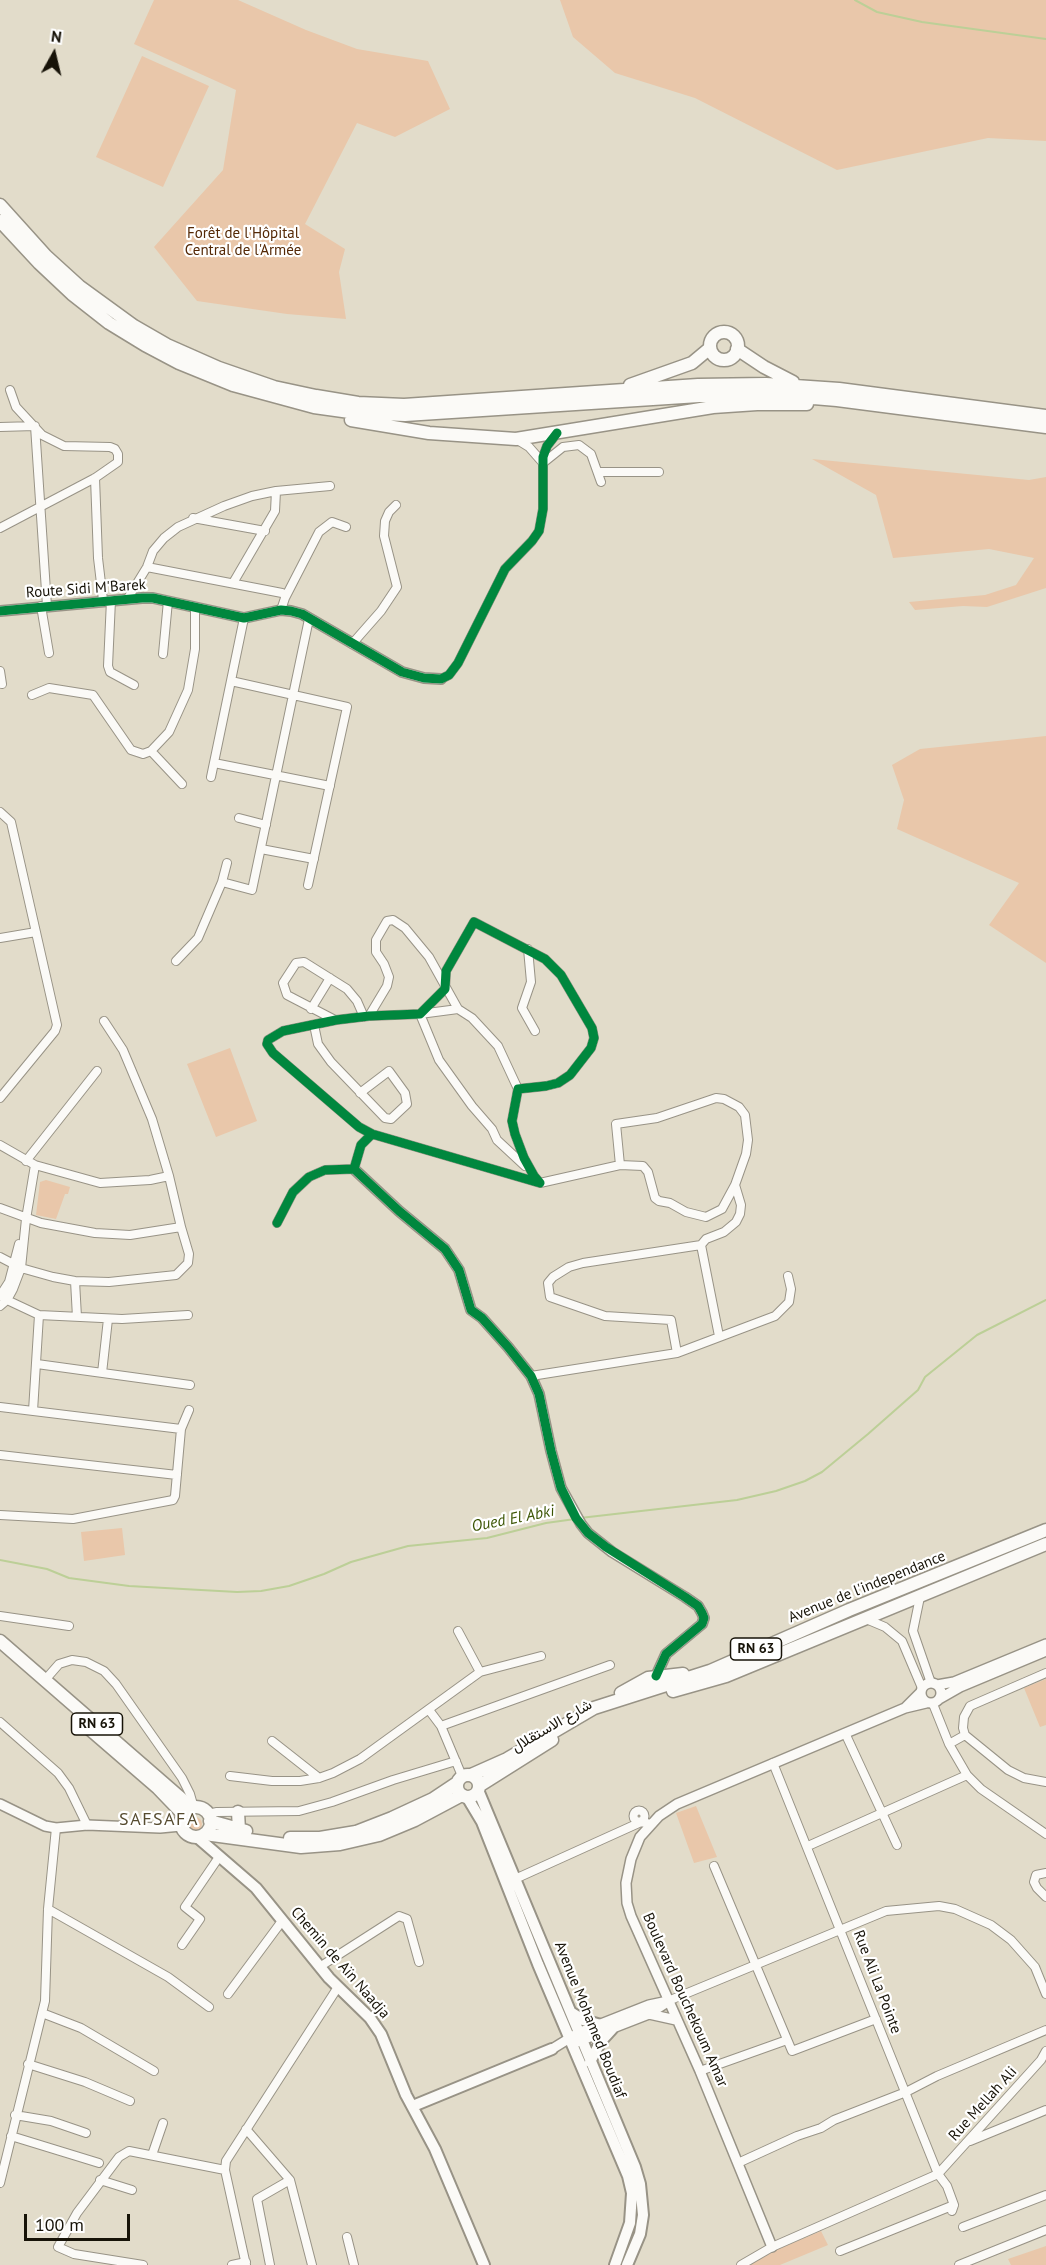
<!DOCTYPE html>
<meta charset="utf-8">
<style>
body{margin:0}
#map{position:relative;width:1046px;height:2265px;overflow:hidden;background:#e2dcca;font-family:"PT Sans",sans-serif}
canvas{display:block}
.north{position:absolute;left:24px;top:24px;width:60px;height:60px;-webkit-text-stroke:4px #fff;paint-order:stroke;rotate:8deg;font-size:16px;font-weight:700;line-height:24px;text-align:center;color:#171308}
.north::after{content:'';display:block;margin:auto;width:21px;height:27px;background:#171308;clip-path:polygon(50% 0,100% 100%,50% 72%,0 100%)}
.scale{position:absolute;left:24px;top:2214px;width:106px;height:27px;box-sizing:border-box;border:3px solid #171308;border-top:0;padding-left:8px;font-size:18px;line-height:21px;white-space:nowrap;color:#171308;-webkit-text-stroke:4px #fff;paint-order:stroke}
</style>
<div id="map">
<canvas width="1046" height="2265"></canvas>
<div class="north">N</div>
<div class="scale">100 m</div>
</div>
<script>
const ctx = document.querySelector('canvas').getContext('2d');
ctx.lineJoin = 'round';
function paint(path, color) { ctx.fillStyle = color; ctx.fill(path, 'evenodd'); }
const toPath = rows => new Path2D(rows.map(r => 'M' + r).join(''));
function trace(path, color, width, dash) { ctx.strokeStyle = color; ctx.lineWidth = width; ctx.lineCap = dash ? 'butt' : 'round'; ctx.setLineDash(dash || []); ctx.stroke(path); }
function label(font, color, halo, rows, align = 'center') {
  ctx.font = font + ' "PT Sans",Vazirmatn,sans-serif'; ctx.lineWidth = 4.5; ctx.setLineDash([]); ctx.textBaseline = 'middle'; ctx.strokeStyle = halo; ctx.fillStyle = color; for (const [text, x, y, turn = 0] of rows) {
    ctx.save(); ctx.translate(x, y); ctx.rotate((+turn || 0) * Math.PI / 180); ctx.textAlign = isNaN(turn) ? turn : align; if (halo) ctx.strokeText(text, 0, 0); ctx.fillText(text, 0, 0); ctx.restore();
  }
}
paint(toPath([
 [154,0,238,0,306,30,357,49,428,61,450,109,395,137,357,123,305,224,345,249,339,272,346,319,287,314,197,301,154,247,223,170,236,90,134,44],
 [560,0,1046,0,1046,141,988,138,837,170,695,98,615,73,573,37],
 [142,56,209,86,163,187,96,157],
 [812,459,1029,480,1046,477,1046,588,987,607,963,606,915,610,909,602,985,595,1016,585,1034,558,989,549,893,558,876,495],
 [1046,736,1046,963,989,925,1019,883,897,829,904,800,892,765,920,749],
 [230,1048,257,1121,216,1137,187,1064],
 [46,1180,70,1187,68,1194,65,1194,56,1219,36,1215,40,1182],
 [122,1528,125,1555,84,1561,81,1532],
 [1046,1679,1046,1725,1040,1727,1024,1688],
 [696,1806,717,1857,694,1863,676,1813],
 '188 1824a7 7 0 1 1 14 0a7 7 0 1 1-14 0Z',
 [821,2231,828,2245,780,2265,750,2265,778,2249],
 [1046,2246,1046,2265,1011,2265,1008,2259]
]), '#e9c7aa');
trace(toPath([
 [855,0,877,12,922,22,1046,39],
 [580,1518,737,1500,776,1491,805,1481,822,1472,868,1434,918,1390,925,1377,977,1335,1046,1300],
 [0,1560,47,1569,69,1578,129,1586,237,1592,261,1591,289,1586,324,1574,351,1562,408,1546,487,1538,546,1523,575,1519]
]), '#bccf97', 2);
const minor = toPath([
 [0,427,35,426,47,606],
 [516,439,529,447,543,463],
 [543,463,563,447,579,445,591,454,601,482],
 [598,472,659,472],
 [95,478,98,558,103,600],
 [193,518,265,531],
 [0,528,95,478,118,462,118,454,115,449,110,447,64,446,42,435,16,407,10,390],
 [147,567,282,593],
 [233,583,275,511,276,491],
 [128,598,147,567,153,551,164,538,178,527,224,506,252,496,276,491,330,486],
 [111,600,108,666,110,672,134,685],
 [41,606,49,653],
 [281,610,285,598,319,532,332,522,346,527],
 [352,644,381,611,397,587,384,536,385,521,389,512,396,505],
 [163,654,168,601],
 [0,671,2,684],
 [441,679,449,675,458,663,505,569,532,541,539,531,543,509,543,457,547,446,557,433],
 [231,681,347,707,308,885],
 [32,695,49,688,93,695,131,750,143,754,151,751,169,732,188,690,195,649,195,608],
 [151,751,182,784],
 [214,763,330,786],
 [211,777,244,618],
 [0,812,11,822,57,1025,55,1031,0,1098],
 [239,818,266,825],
 [261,849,314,859],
 [222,882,252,890,309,619],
 [0,938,36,932],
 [528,949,531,982,522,1008,535,1031],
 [176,961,198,938,222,882,227,863],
 [311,1009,330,978],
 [458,1009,420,1014,439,1060,472,1106,492,1129,497,1140,525,1166],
 [369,1016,387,986,389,977,384,964,376,952,376,940,387,921,393,920,405,928,429,957,458,1009,472,1018,498,1046,518,1089],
 [335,1020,287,995,283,983,296,963,304,962,347,989,357,1001,364,1017],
 [104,1021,123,1050,152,1119,169,1176,181,1227],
 [314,1025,318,1044,331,1062,385,1118,391,1119,407,1104,405,1093,389,1071,360,1093],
 [0,1145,35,1165,100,1183,150,1180,169,1176],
 [26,1161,97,1071],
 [620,1165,616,1124,657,1118,716,1098,724,1099,739,1107,745,1115,748,1140,746,1154,735,1185,741,1205,740,1214,736,1222,724,1232,706,1239,701,1245],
 [540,1183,620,1165,643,1166,648,1172,655,1198,659,1201,670,1203,686,1212,706,1217,722,1209,735,1185],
 [0,1208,41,1223,95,1233,130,1235,181,1227,189,1254,188,1263,176,1275,109,1282,75,1281,53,1277,21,1268,0,1257],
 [277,1223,293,1192,309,1177,325,1170,354,1169,361,1145,372,1134,540,1183,534,1176,524,1158,515,1134,512,1121,518,1089,546,1086,558,1083,570,1075,591,1048,594,1038,592,1028,561,975,545,959,474,922,446,971,445,989,420,1014,369,1016,336,1020,283,1031,268,1040,267,1044,273,1053,359,1127,372,1134],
 [75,1281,77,1317],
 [0,1296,9,1282,19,1244],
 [7,1300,39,1315,33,1411],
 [0,1306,7,1300,13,1289,21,1268,26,1219,35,1165],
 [39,1315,122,1319,188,1315],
 [677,1353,671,1320,605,1316,550,1297,548,1283,553,1277,569,1267,583,1263,701,1245,719,1336],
 [37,1364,190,1385],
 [102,1373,108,1319],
 [531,1376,677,1353,775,1316,789,1302,791,1289,788,1276],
 [0,1407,181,1429],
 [0,1455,177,1475],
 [0,1515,73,1519,173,1500,175,1496,181,1429,189,1410],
 [920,1597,913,1631,931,1683],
 [0,1616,69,1626],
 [866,1619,885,1627,902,1641,922,1688],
 [458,1631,480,1672],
 [1046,1673,970,1706,964,1717,963,1728,965,1735,1008,1770,1024,1778,1046,1782],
 [45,1680,59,1664,72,1660,86,1662,104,1671,116,1684,182,1778,190,1794,194,1808],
 [933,1704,949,1744,967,1775,981,1789,1046,1834],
 [429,1710,441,1726,610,1665],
 [0,1722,58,1773,69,1788,87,1825],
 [441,1726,462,1776],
 [845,1733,897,1845],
 [272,1741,319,1778],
 [949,1744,965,1735],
 [773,1763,938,2174,947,2186,954,2205,952,2211],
 [230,1776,272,1781,300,1781,319,1778,333,1773,360,1759,480,1672,541,1656],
 '633.5 1816a5.5 5.5 0 1 1 11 0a5.5 5.5 0 1 1-11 0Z',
 [208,1814,217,1812,299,1811,332,1802,393,1780,456,1761],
 [808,1846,967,1775],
 [714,1866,792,2051,876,2019],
 [1046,1873,1036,1875,1034,1882,1037,1888,1046,1897],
 [515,1879,641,1822,651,1824],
 [48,1909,168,1977,209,2007],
 [182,1945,200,1919,185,1907,219,1857],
 [321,1966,399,1916,407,1919,419,1962],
 [228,1994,282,1921],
 [668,2001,886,1911,939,1906,955,1909,991,1925,1011,1940,1035,1967,1046,1994],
 [42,2013,81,2028,154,2071],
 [28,2064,85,2082,130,2101],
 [700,2071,787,2040],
 [15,2115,51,2121,86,2133],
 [246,2129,290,2180,312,2265],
 [11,2136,99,2163],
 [970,2141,1046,2110],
 [152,2155,163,2123],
 [738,2163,797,2136,821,2128,834,2120,906,2092,937,2076,1046,2030],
 [100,2180,132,2190],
 [0,2183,45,2001,48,1909,56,1828],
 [963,2227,1046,2195],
 [347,2237,354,2265],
 [840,2251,954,2205],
 [143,2265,74,2254,58,2247,77,2213,119,2157,129,2151,225,2170],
 [232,2265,246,2262],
 [246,2265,225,2170,226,2161,338,1987],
 [270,2265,257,2199,290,2180],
 [741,2265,772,2247,938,2174,1041,2060,1046,2051],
 [959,2265,1046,2230]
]);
const tertiary = toPath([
 [0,611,142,598,153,598,244,618,281,610,291,611,302,614,402,672,424,678,441,679],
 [354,1169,399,1211,445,1249,459,1270,471,1310,482,1318,508,1347,531,1376,539,1394,551,1451,561,1488,581,1524,588,1533,612,1552,685,1597,698,1606,702,1613,704,1618,702,1624,666,1654,656,1676],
 '921 1693a10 10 0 1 1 20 0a10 10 0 1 1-20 0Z',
 [937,1685,954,1682,1046,1644],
 [920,1693,905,1708,926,1703],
 [939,1699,960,1687,1046,1651],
 [0,1804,45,1826,56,1828,87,1825,160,1828,181,1826],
 [649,2014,676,2020],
 [577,2042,649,2014,666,2003],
 [552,2049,578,2033,649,2005,668,2001],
 [772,2247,700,2071,631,1916,627,1903,626,1883,631,1859,640,1837,659,1816,677,1804,905,1708]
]);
const secondary = toPath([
 [478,1790,635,2167,640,2184,643,2215,640,2234,627,2265],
 [467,1797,482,1822,538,1964,628,2176,632,2193,630,2223,615,2265],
 [197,1837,256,1888,329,1978,370,2018,381,2034,406,2095,435,2149,484,2265],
 [572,2013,583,2020,601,2025],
 [590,2062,601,2041,612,2029],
 [413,2106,552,2049]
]);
const primary = toPath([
 [0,1641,192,1808],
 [673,1691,726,1676,1046,1544],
 [621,1693,648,1678,683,1674],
 [85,1725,158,1788,183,1814],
 '457 1786a11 11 0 1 1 22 0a11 11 0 1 1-22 0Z',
 [471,1775,507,1759,594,1708,710,1671,849,1610,1046,1530],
 [479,1786,552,1740],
 '181 1822a15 15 0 1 1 30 0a15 15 0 1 1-30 0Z',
 [238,1812,239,1830],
 [210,1821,246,1831],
 [205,1834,301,1847,340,1844,379,1835,415,1820,462,1795],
 [290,1838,320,1838,356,1832,392,1818,433,1799,457,1783]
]);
const trunk = toPath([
 [0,205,46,256,79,286,134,326,167,345,219,368,274,387,316,396,358,403,404,405,698,385,766,384,839,389,1046,416],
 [0,221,39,263,72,294,109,323,145,345,179,363,233,385,314,407,357,413,405,415,699,396,766,394,837,400,1046,427],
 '710 346a14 14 0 1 1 28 0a14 14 0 1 1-28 0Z',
 [737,349,764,367,793,382],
 [630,385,692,363,710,348],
 [351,420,429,433,516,439,713,407,757,404,807,404]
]);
trace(minor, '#989386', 10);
trace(tertiary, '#989386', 12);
trace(secondary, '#989386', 14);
trace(primary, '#989386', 15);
trace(trunk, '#989386', 15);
trace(minor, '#fbfaf7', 8);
trace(tertiary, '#fbfaf7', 9);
trace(secondary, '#fbfaf7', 10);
trace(primary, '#fbfaf7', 12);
trace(trunk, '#fbfaf7', 12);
trace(toPath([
 [0,611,142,598,153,598,244,618,281,610,291,611,302,614,402,672,424,678,441,679,449,675,458,663,505,569,532,541,539,531,543,509,543,457,547,446,557,433],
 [354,1169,361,1145,372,1134,540,1183,534,1176,524,1158,515,1134,512,1121,518,1089,546,1086,558,1083,570,1075,591,1048,594,1038,592,1028,561,975,545,959,474,922,446,971,445,989,420,1014,369,1016,336,1020,283,1031,268,1040,267,1044,273,1053,359,1127,372,1134],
 [277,1223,293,1192,309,1177,325,1170,354,1169,399,1211,445,1249,459,1270,471,1310,482,1318,508,1347,531,1376,539,1394,551,1451,561,1488,576,1518,588,1533,606,1547,685,1597,698,1606,702,1613,704,1618,702,1624,666,1654,656,1676]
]), '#00873e', 9);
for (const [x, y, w] of [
 [756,1649,51],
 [97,1724,51]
]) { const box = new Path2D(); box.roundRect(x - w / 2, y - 11, w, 22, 4.5); ctx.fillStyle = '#fff'; ctx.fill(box); trace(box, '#171308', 1.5); }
label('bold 14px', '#171308', null, [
 ["RN 63",756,1649],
 ["RN 63",97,1724]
]);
label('15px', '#542805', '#fff', [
 ["Forêt de l'Hôpital",243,234],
 ["Central de l'Armée",243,251]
]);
label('15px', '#171308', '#fff', [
 ["Route Sidi M'Barek",86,589,-4],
 ["Avenue de l'independance",867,1587,-22],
 ["شارع الاستقلال",552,1726,-30],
 ["Chemin de Aïn Naadja",340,1963,49],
 ["Rue Ali La Pointe",877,1982,69],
 ["Boulevard Bouchekoum Amar",685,2000,66],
 ["Avenue Mohamed Boudiaf",590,2020,68],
 ["Rue Mellah Ali",983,2104,-48]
]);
label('italic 16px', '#3c5504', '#fff', [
 ["Oued El Abki",513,1519,-11]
]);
ctx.letterSpacing = '1.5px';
label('18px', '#564b2f', '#fff', [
 ["SAFSAFA",159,1820]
]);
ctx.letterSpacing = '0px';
</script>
